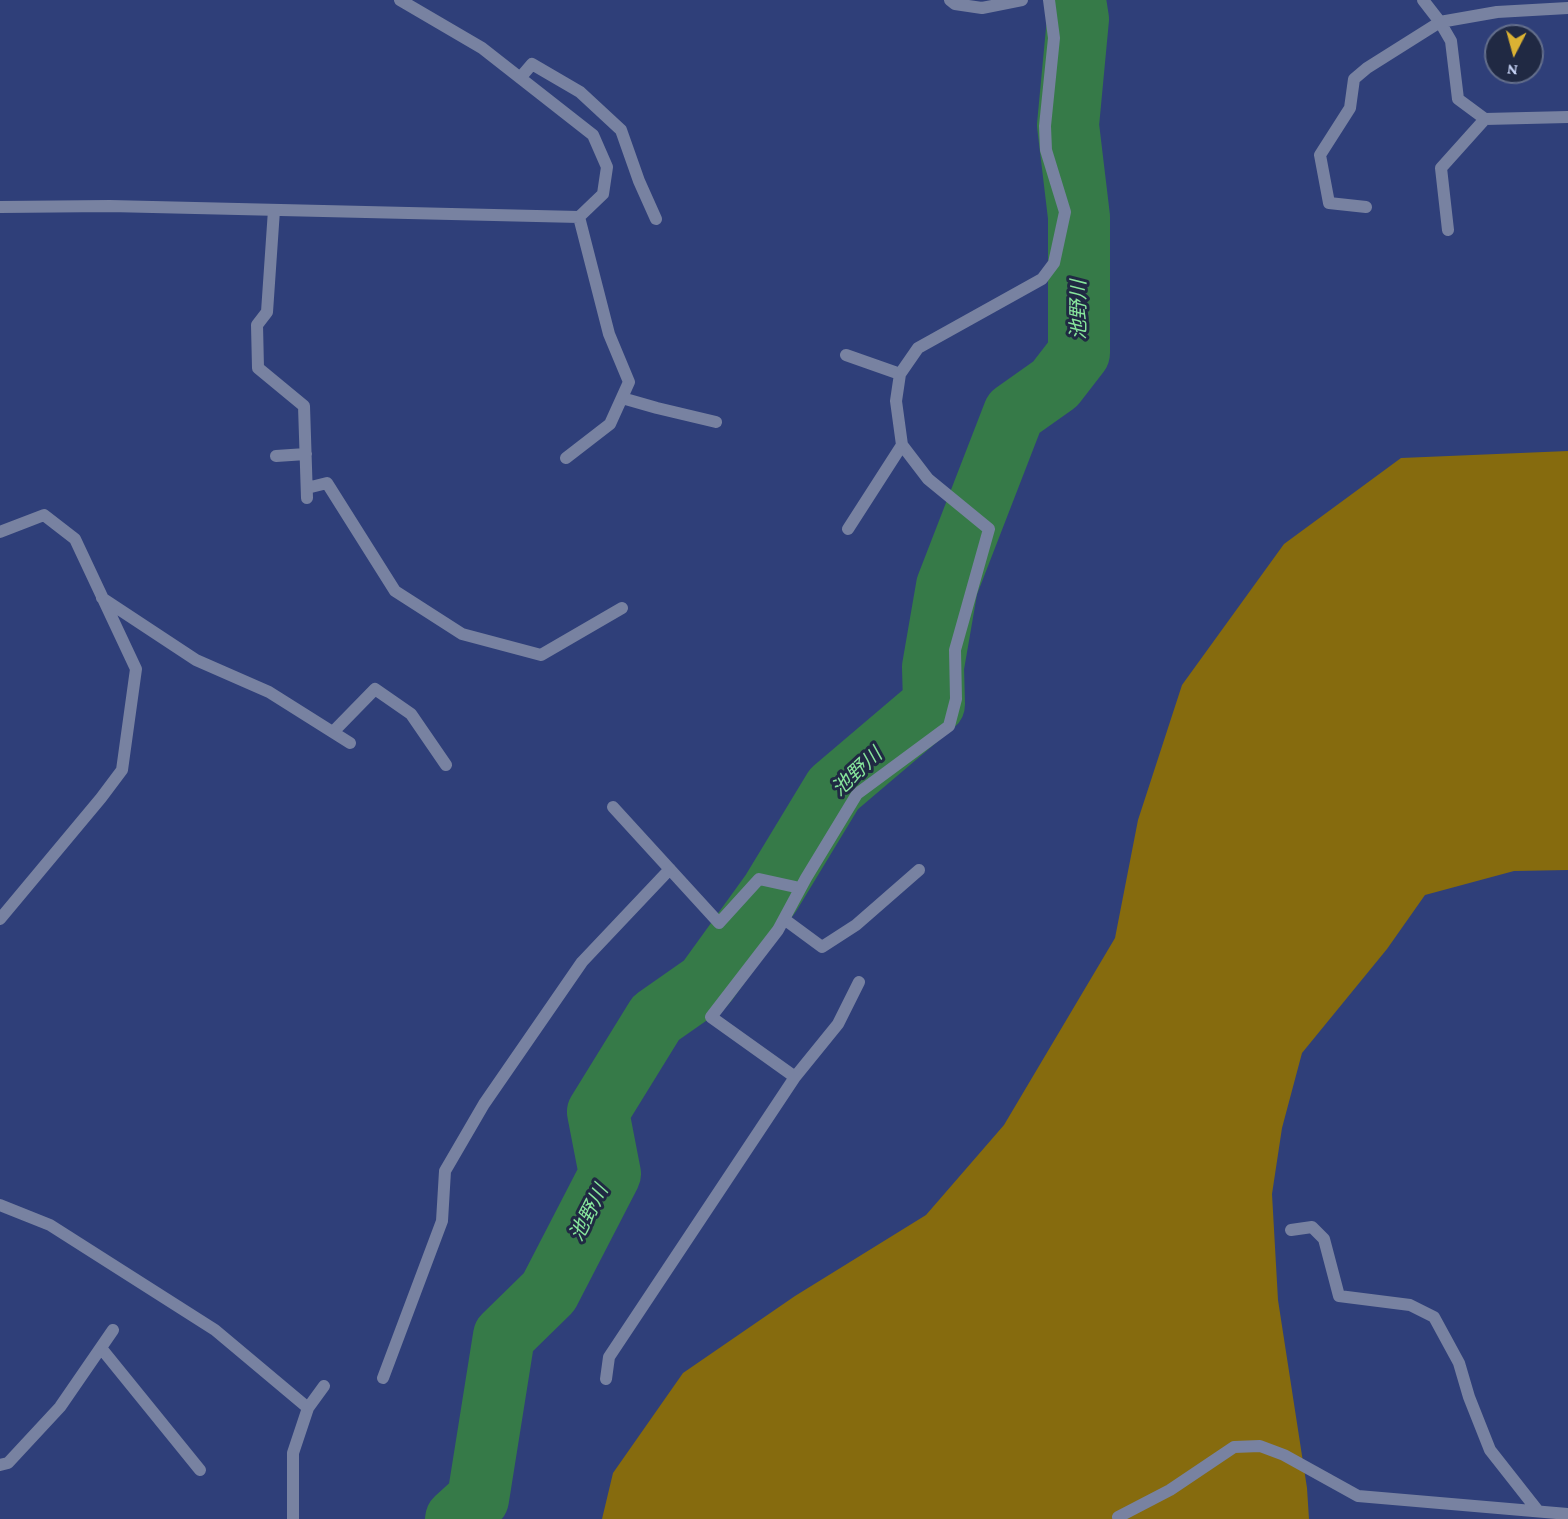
<!DOCTYPE html>
<meta charset="utf-8">
<style>
body{margin:0}
#map{position:relative;width:1568px;height:1519px;overflow:hidden;background:#2f3f79;font-family:"Crimson Pro",serif}
canvas{display:block}
.north{position:absolute;left:1484px;top:24px;width:60px;height:60px;box-sizing:border-box;background:#202943;border:2px solid #636e8b;border-radius:50%;rotate:186deg;font-size:16px;font-weight:700;line-height:24px;text-align:center;color:#c8d5f7}
.north::after{content:'';display:block;margin:auto;width:21px;height:27px;background:#dbb233;clip-path:polygon(50% 0,100% 100%,50% 72%,0 100%)}
</style>
<div id="map">
<canvas width="1568" height="1519"></canvas>
<div class="north">N</div>
</div>
<script>
const ctx = document.querySelector('canvas').getContext('2d');
ctx.lineJoin = 'round';
function paint(path, color) { ctx.fillStyle = color; ctx.fill(path, 'evenodd'); }
const toPath = rows => new Path2D(rows.map(r => 'M' + r).join(''));
function trace(path, color, width, dash) { ctx.strokeStyle = color; ctx.lineWidth = width; ctx.lineCap = dash ? 'butt' : 'round'; ctx.setLineDash(dash || []); ctx.stroke(path); }
function label(font, color, halo, rows, align = 'center') {
  ctx.font = font + ' "Crimson Pro","Noto Sans JP",serif'; ctx.lineWidth = 6; ctx.setLineDash([]); ctx.textBaseline = 'middle'; ctx.strokeStyle = halo; ctx.fillStyle = color; for (const [text, x, y, turn = 0] of rows) {
    ctx.save(); ctx.translate(x, y); ctx.rotate((+turn || 0) * Math.PI / 180); ctx.textAlign = isNaN(turn) ? turn : align; if (halo) ctx.strokeText(text, 0, 0); ctx.fillText(text, 0, 0); ctx.restore();
  }
}
paint(toPath([
 [1568,451,1568,870,1514,871,1425,895,1387,949,1302,1053,1282,1128,1272,1194,1278,1300,1307,1488,1309,1519,602,1519,613,1473,683,1373,795,1296,926,1215,1004,1125,1115,938,1138,820,1182,685,1284,544,1401,458]
]), '#866b0e');
trace(toPath([
 [456,1519,478,1499,504,1336,549,1292,610,1174,598,1112,656,1018,706,983,771,893,834,789,934,704,933,667,947,586,1014,413,1055,384,1079,353,1079,217,1068,125,1078,19,1075,0]
]), '#367a48', 62);
trace(toPath([
 [950,0,955,4,982,8,1022,0],
 [1423,0,1440,22,1451,41,1458,99,1485,119,1568,117],
 [520,78,532,64,580,92,621,130,639,181,656,219],
 [0,207,110,206,579,217,603,194,607,167,593,135,482,48,400,0],
 [1366,207,1329,203,1320,155,1350,108,1354,79,1367,68,1440,22,1497,12,1568,8],
 [274,210,267,312,257,325,258,368,304,406,307,498],
 [1448,230,1441,168,1485,119],
 [846,355,900,374],
 [622,398,657,408,716,422],
 [276,456,306,454],
 [566,458,610,424,629,382,609,334,579,217],
 [307,488,327,483,395,591,462,634,541,655,622,608],
 [848,529,902,445,896,401,900,374,918,348,1042,279,1054,263,1065,212,1046,150,1045,126,1054,38,1049,0],
 [0,532,44,515,75,539,136,669,122,770,101,798,0,919],
 [102,598,196,660,269,692,350,743],
 [333,732,375,689,411,714,446,765],
 [613,807,719,923,759,879,800,888],
 [784,919,822,947,856,925,919,870],
 [859,982,838,1024,795,1077,711,1017,778,930,806,878,857,794,949,726,956,699,955,650,989,529,928,479,902,445],
 [0,1205,50,1225,215,1330,308,1408],
 [1291,1230,1312,1227,1324,1239,1339,1296,1410,1305,1434,1317,1459,1363,1469,1397,1490,1450,1538,1511],
 [101,1348,200,1470],
 [383,1378,442,1221,445,1171,484,1104,582,962,670,869],
 [606,1379,609,1357,795,1077],
 [0,1465,8,1463,60,1407,113,1330],
 [1118,1517,1170,1490,1234,1447,1260,1446,1284,1455,1358,1496,1568,1514],
 [293,1519,293,1453,308,1408,324,1386]
]), '#7882a1', 12);
label('italic 20px', '#87e59c', '#202943', [
 ["池野川",1079,310,-90],
 ["池野川",857,772,-43],
 ["池野川",589,1213,-63]
]);
</script>
